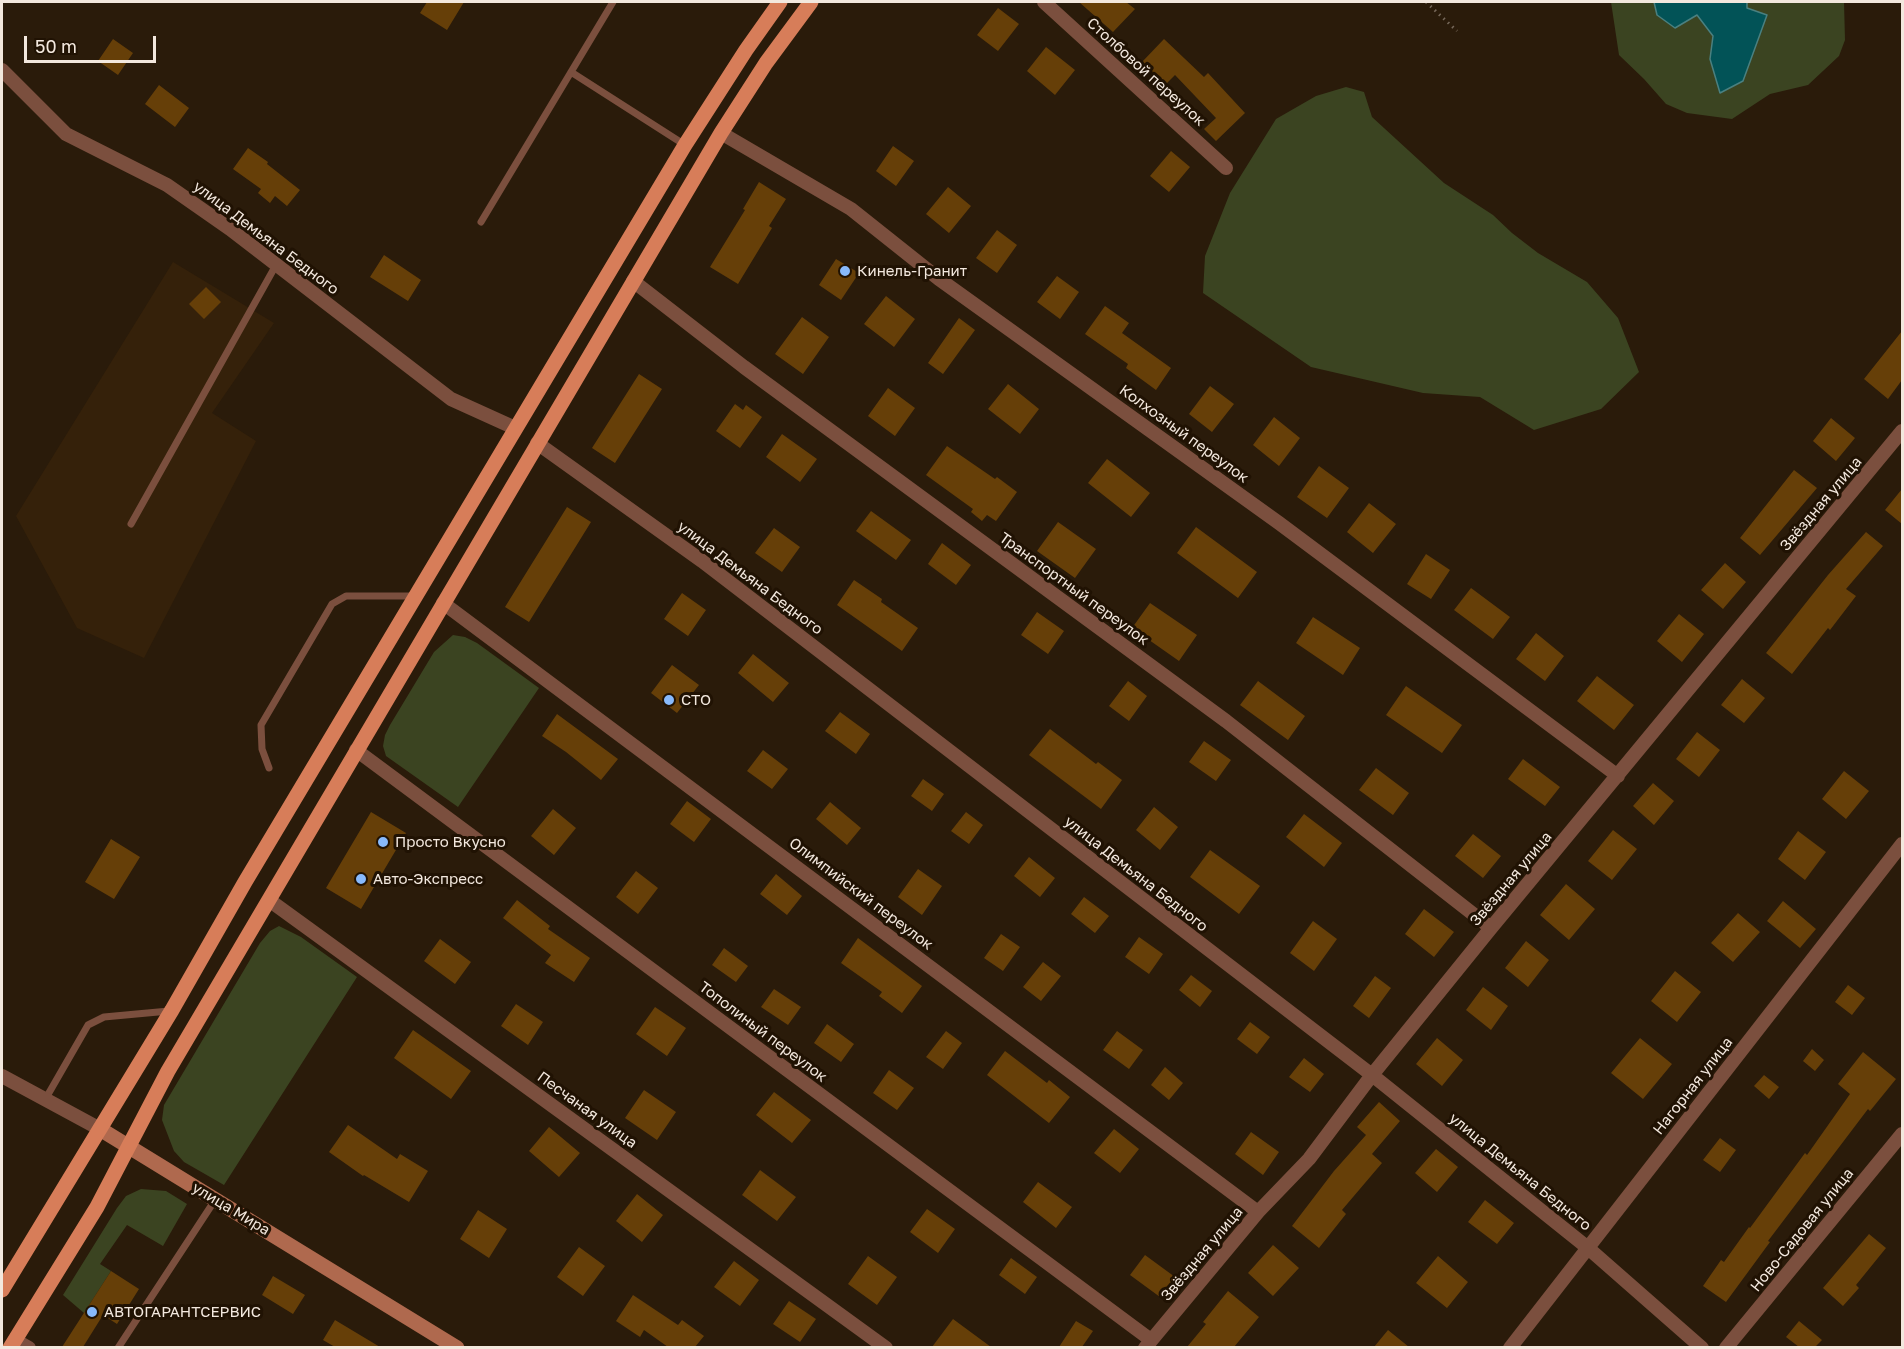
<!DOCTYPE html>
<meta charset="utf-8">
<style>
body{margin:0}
#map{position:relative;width:1904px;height:1349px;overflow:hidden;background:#2a1b0a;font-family:"Golos Text",sans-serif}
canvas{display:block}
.frame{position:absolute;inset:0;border:3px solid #f3e8de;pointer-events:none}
.scale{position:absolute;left:24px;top:36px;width:132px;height:27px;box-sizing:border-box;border:3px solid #f3e8de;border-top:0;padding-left:8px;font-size:18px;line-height:21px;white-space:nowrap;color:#f3e8de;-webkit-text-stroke:4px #201203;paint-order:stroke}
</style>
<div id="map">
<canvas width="1904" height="1349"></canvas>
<div class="frame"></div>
<div class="scale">50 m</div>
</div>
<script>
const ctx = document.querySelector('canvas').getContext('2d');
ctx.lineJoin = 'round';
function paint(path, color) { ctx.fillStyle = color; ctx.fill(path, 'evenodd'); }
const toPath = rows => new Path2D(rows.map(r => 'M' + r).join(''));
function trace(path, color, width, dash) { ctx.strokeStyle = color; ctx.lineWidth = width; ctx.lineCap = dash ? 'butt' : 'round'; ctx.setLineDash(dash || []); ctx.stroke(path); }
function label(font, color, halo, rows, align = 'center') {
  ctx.font = font + ' "Golos Text",sans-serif'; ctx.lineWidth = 6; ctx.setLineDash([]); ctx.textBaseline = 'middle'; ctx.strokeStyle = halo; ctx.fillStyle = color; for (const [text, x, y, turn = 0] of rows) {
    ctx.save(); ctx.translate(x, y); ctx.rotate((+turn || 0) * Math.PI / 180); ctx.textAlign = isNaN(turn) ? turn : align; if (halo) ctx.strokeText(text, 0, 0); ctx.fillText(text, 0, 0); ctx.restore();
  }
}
paint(toPath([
 [173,262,274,323,212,413,256,441,144,658,77,628,16,516]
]), '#35210a');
paint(toPath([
 [1611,2,1844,2,1845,40,1839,56,1808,85,1770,94,1732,119,1687,113,1666,104,1644,79,1619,55],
 [1346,87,1364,92,1372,117,1444,183,1493,215,1512,233,1538,253,1587,282,1618,318,1639,372,1601,409,1534,430,1480,397,1423,393,1311,367,1203,293,1205,256,1230,193,1276,119,1316,96],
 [453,635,465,637,477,643,539,688,458,807,386,756,383,746,385,735,390,725,434,652],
 [279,926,301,937,357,977,224,1185,184,1162,174,1151,162,1120,164,1105,260,943,270,931],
 [141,1189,166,1191,187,1204,163,1246,127,1225,100,1264,111,1271,84,1313,63,1295,117,1208,126,1196]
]), '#3b4421');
const water = toPath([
 [1654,2,1747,2,1747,8,1767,15,1743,81,1720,93,1710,59,1713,36,1697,15,1675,28,1657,15,1654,2]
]);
paint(water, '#025357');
trace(water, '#4a8080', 1.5);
paint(toPath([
 [427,2,464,2,447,30,420,13],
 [1079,2,1126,2,1135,9,1113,32],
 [998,8,1019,24,998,51,977,35],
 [113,39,133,53,118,75,98,61],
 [1164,39,1204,77,1208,73,1245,113,1216,141,1204,129,1216,118,1175,75,1165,85,1142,62],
 [1046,47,1075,70,1055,95,1027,71],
 [159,85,189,108,175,127,145,104],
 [893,146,914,161,896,186,876,171],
 [248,148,268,162,267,164,300,190,287,206,275,196,270,203,258,193,261,189,233,169],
 [1171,151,1190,167,1169,192,1150,176],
 [759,182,786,199,769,226,772,228,738,284,710,267,745,210,743,209],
 [948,187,971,206,949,233,926,214],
 [997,230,1017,245,997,273,976,258],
 [384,255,421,280,408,301,370,277],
 [836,259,859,273,841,300,819,285],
 [1057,276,1079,292,1060,319,1037,302],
 [206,287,221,302,204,319,189,304],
 [886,296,915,319,894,347,864,324],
 [1105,306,1129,323,1122,333,1171,368,1156,390,1126,368,1128,364,1085,334],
 [802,317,829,337,803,374,775,354],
 [959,318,975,330,943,374,928,363],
 [1902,331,1902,380,1888,399,1864,379],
 [639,374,662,389,615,463,592,448],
 [1008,384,1039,409,1020,434,988,409],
 [1210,386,1234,404,1212,432,1189,414],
 [888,388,915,408,895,436,868,416],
 [735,404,743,410,746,405,762,417,740,448,716,431],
 [1274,417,1300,438,1279,466,1253,445],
 [1831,418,1855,438,1836,461,1813,441],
 [782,434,817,459,800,482,766,457],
 [947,446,995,479,997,477,1017,492,996,521,987,515,982,521,971,512,973,509,926,475],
 [1107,459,1150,493,1131,517,1088,483],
 [1319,466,1349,488,1327,518,1297,497],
 [1794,470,1817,488,1760,555,1740,538],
 [1902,489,1902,524,1885,510],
 [1369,503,1396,524,1373,553,1347,532],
 [567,507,591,522,529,622,505,607],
 [871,511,911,540,896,560,856,531],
 [1058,522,1096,549,1075,578,1037,551],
 [1196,527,1257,572,1238,598,1177,553],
 [774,528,800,547,782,572,755,553],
 [1866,532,1883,546,1846,589,1856,596,1830,630,1828,628,1792,674,1766,653,1828,575],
 [942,543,971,565,956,585,928,564],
 [1426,554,1450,570,1431,599,1407,584],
 [1725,563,1746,582,1723,609,1701,590],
 [854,580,882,599,881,602,918,628,902,651,837,605],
 [1471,588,1510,617,1493,639,1454,610],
 [682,593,706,610,688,636,664,619],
 [1150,603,1197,635,1179,661,1132,628],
 [1037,612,1064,631,1048,654,1021,635],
 [1679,614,1704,634,1682,662,1657,641],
 [1313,617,1360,648,1343,675,1296,643],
 [1536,633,1564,656,1545,681,1516,659],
 [753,654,789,683,773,702,738,673],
 [672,665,699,685,677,713,651,693],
 [1597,676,1634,705,1614,730,1577,701],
 [1742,679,1765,698,1744,723,1721,705],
 [1128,681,1147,696,1129,721,1109,706],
 [1258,681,1305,716,1288,740,1240,705],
 [1406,686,1462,725,1442,753,1386,715],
 [840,712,870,734,856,754,825,731],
 [557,714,618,759,601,780,566,752,542,736],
 [1050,729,1096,764,1098,762,1122,780,1101,809,1029,755],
 [1697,732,1720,750,1699,777,1676,759],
 [1204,741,1231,760,1216,781,1189,762],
 [763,750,788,769,772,789,747,771],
 [1523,759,1560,787,1545,806,1508,779],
 [1376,768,1409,793,1393,815,1359,790],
 [1844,771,1869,791,1846,819,1822,799],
 [923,779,944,794,932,811,911,796],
 [1653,783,1674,801,1654,825,1633,806],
 [687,801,711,819,694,842,670,824],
 [830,802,861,828,847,845,816,819],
 [1154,807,1178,827,1160,850,1136,830],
 [553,809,576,828,554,855,531,836],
 [371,812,406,833,361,909,326,888],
 [966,812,983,825,969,844,951,831],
 [1304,814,1342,843,1324,867,1286,837],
 [1613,830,1637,849,1612,880,1588,861],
 [1798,831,1826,852,1805,880,1778,859],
 [1473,834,1501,856,1483,878,1455,856],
 [111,839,140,857,114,899,85,882],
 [1210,850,1260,886,1239,914,1190,877],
 [1029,857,1055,878,1040,897,1014,876],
 [918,869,942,886,922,915,898,897],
 [636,871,658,888,638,914,616,897],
 [776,874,802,896,787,915,760,894],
 [1566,884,1595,909,1569,940,1540,915],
 [1084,897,1109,916,1095,933,1071,914],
 [517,900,550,926,548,929,590,958,574,982,545,963,551,955,503,918],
 [1783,901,1816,929,1800,948,1767,921],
 [1424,909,1454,932,1434,957,1405,934],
 [1738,913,1760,932,1733,962,1711,943],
 [1313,921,1337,939,1314,971,1290,953],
 [1001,934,1020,947,1003,971,984,958],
 [1139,937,1163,954,1149,974,1125,957],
 [858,938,922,986,902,1013,879,996,882,992,841,963],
 [440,939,471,962,455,984,424,961],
 [1526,941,1549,960,1528,987,1505,968],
 [724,948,748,966,736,982,712,965],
 [1043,962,1061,976,1041,1001,1023,987],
 [1675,971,1701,992,1677,1022,1651,1001],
 [1191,975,1212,991,1200,1007,1179,990],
 [1375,976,1391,988,1369,1018,1353,1006],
 [1848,985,1865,998,1852,1015,1835,1002],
 [1483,987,1508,1006,1491,1030,1466,1010],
 [774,989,801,1007,788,1025,761,1007],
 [516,1004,543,1022,528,1045,501,1026],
 [655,1007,686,1028,667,1056,636,1034],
 [1250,1022,1270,1037,1257,1054,1237,1039],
 [827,1024,854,1044,841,1062,814,1043],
 [413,1030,471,1071,451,1099,394,1058],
 [946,1031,962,1043,943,1069,926,1057],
 [1117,1031,1143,1050,1129,1069,1103,1050],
 [1437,1038,1463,1060,1442,1086,1416,1064],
 [1640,1038,1672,1064,1643,1099,1611,1073],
 [1812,1049,1824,1060,1815,1071,1803,1061],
 [1005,1051,1047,1083,1049,1080,1070,1097,1049,1123,987,1075],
 [1863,1052,1896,1079,1870,1111,1868,1109,1768,1241,1770,1242,1726,1302,1703,1286,1721,1260,1724,1262,1749,1227,1750,1228,1805,1153,1807,1155,1850,1094,1838,1084],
 [1304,1058,1324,1074,1310,1092,1289,1077],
 [1165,1067,1183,1083,1169,1100,1151,1085],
 [889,1070,914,1088,897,1110,873,1093],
 [1764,1075,1779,1087,1769,1099,1754,1086],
 [644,1090,676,1112,657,1140,625,1118],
 [774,1092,811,1120,792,1143,756,1115],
 [1379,1102,1400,1121,1372,1154,1382,1163,1342,1210,1346,1214,1319,1248,1292,1226,1334,1171,1366,1135,1357,1127],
 [348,1125,397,1159,400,1154,428,1171,409,1202,364,1175,363,1176,329,1152],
 [549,1127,580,1153,559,1177,529,1151],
 [1114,1129,1139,1149,1120,1173,1094,1153],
 [1251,1132,1279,1152,1263,1175,1235,1154],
 [1720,1138,1736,1150,1720,1172,1703,1160],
 [1436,1149,1458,1167,1437,1192,1415,1173],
 [760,1170,796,1197,777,1221,742,1195],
 [1038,1182,1072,1207,1056,1228,1023,1202],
 [637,1194,663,1215,642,1242,616,1221],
 [1485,1200,1514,1223,1497,1244,1468,1222],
 [927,1209,955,1229,938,1253,910,1232],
 [478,1210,507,1229,489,1258,460,1239],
 [1869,1234,1886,1248,1856,1285,1859,1288,1843,1306,1823,1288],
 [1273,1245,1299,1268,1273,1296,1248,1273],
 [579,1247,605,1266,583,1296,557,1277],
 [1145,1255,1175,1277,1160,1297,1130,1275],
 [868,1256,897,1277,877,1305,848,1284],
 [1438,1256,1468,1282,1447,1308,1416,1283],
 [1011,1258,1037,1277,1025,1294,999,1275],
 [734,1261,759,1280,740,1306,714,1287],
 [111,1271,139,1289,117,1324,103,1315,83,1347,62,1347],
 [273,1276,305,1295,293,1314,262,1295],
 [1228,1291,1259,1317,1234,1347,1187,1347,1206,1324,1203,1322],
 [633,1295,678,1325,682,1320,704,1336,695,1347,668,1347,644,1330,640,1337,616,1321],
 [789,1301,816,1319,800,1342,773,1324],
 [953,1319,991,1347,932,1347],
 [335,1320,380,1347,335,1347,323,1340],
 [1076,1321,1093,1331,1082,1347,1059,1347],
 [1799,1321,1822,1340,1815,1347,1799,1347,1786,1337],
 [1388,1330,1409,1347,1374,1347]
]), '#663f08');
trace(toPath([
 [1426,2,1457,31]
]), '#76685a', 3, [1.5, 4.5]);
trace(toPath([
 [571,72,685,145],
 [481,222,613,2],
 [131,524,276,265],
 [269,768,262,749,261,725,332,604,346,596,415,596],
 [46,1098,88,1025,104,1017,169,1011],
 [118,1348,215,1200]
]), '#7b4f3e', 7);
trace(toPath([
 [1044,2,1226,168],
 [2,70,66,134,167,185,230,229,451,399,515,428],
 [721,133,851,209,939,279,1279,523,1618,776],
 [633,281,744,367,1226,721,1491,928],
 [537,443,702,561,1372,1075,1588,1248,1702,1348],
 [443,603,1258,1212],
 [356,750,1151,1340],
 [269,900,886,1348],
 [2,1076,100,1129],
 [15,1340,29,1348],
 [1145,1348,1258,1212,1309,1159,1372,1075,1491,928,1902,431],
 [1510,1348,1902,844],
 [1726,1348,1902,1134]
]), '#7b4f3e', 14);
trace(toPath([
 [100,1129,457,1348]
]), '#af694e', 15);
trace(toPath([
 [2,1290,172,1010,245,882,685,145,746,50,780,2],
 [10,1348,97,1207,168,1071,721,133,766,63,811,2]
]), '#d77d59', 15);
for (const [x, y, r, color] of [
 [845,271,6,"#88bafc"],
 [669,700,6,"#88bafc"],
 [383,842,6,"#88bafc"],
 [361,879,6,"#88bafc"],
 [92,1312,6,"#88bafc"]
]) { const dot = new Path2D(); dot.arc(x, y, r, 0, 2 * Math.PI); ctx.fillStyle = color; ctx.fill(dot); trace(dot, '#201203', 2); }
label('15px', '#f3e8de', '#201203', [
 ["Столбовой переулок",1146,72,42],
 ["улица Демьяна Бедного",266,238,37],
 ["Колхозный переулок",1184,434,36],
 ["Звёздная улица",1821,504,-50],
 ["улица Демьяна Бедного",750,578,37],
 ["Транспортный переулок",1074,589,36],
 ["улица Демьяна Бедного",1136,874,38],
 ["Звёздная улица",1511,879,-50],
 ["Олимпийский переулок",861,894,37],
 ["Тополиный переулок",763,1032,37],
 ["Нагорная улица",1693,1086,-52],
 ["Песчаная улица",587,1110,36],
 ["улица Демьяна Бедного",1520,1172,39],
 ["улица Мира",231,1209,31],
 ["Ново-Садовая улица",1802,1230,-51],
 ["Звёздная улица",1202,1254,-50]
]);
label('15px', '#f3e8de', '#201203', [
 ["Кинель-Гранит",857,271],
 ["СТО",681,700],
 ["Просто Вкусно",395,842],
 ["Авто-Экспресс",373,879],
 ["АВТОГАРАНТСЕРВИС",104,1312]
], 'left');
</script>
